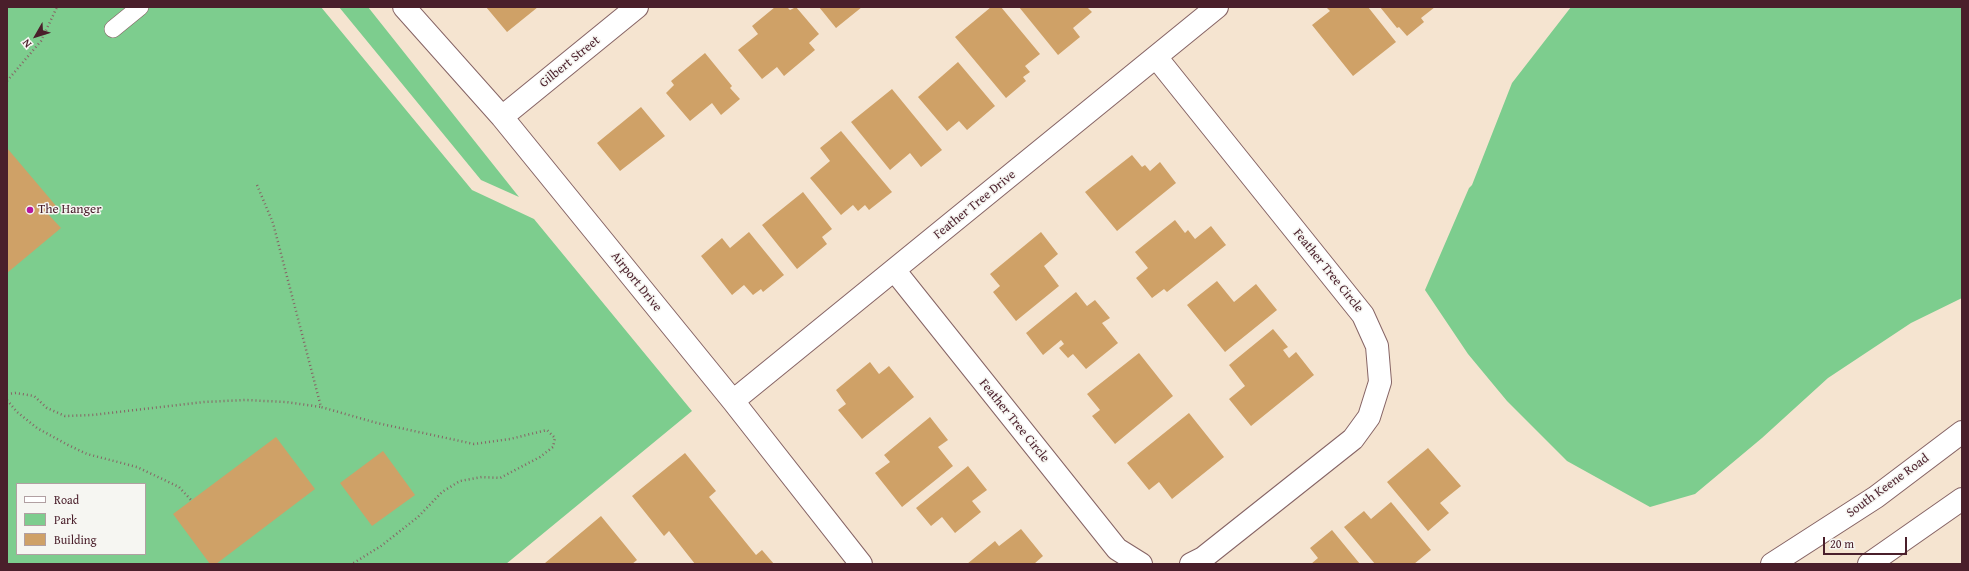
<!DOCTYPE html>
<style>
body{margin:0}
#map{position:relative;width:1969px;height:571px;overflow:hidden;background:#f5e4d0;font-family:"Gentium Book Plus",serif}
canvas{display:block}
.frame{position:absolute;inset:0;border:8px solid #4a1f2b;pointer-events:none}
.legend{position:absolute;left:16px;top:483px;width:130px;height:72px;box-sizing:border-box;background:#f6f6f2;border:1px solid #b1a0a2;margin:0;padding:5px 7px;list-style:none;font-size:12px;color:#4a1f2b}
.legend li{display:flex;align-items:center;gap:8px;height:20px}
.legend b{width:20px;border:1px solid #b1a0a2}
.north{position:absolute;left:16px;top:16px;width:40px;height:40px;-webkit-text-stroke:3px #f6f6f2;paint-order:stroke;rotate:231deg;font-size:11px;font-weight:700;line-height:16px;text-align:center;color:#4a1f2b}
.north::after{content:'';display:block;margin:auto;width:14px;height:18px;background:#4a1f2b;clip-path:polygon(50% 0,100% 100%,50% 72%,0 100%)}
.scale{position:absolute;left:1823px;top:537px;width:84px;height:18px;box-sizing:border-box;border:2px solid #4a1f2b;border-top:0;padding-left:5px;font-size:12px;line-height:14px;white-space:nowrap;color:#4a1f2b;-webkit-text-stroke:3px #f6f6f2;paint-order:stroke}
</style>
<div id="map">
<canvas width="1969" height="571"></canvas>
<div class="frame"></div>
<ul class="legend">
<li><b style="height:5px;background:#fff"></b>Road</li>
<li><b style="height:11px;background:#7dcd8e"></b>Park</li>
<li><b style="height:11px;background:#cfa167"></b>Building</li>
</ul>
<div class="north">N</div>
<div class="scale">20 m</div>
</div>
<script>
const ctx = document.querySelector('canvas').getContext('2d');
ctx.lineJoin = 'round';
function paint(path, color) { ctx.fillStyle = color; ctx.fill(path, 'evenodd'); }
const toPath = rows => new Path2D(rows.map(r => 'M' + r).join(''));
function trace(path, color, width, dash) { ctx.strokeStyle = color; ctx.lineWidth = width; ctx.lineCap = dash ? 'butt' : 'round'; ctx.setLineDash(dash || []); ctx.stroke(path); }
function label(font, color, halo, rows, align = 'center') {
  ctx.font = font + ' "Gentium Book Plus",serif'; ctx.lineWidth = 3; ctx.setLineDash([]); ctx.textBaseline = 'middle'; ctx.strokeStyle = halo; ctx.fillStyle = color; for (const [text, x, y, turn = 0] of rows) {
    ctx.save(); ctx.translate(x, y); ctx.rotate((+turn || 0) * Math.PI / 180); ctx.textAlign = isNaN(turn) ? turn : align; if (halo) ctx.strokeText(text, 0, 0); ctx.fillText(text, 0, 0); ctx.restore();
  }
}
paint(toPath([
 [7,7,321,7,472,190,534,219,692,411,506,564,7,564],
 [17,484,145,484,145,554,17,554],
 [339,7,368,7,519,197,481,180],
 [1571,7,1962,7,1962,298,1911,323,1828,378,1762,438,1695,494,1650,507,1567,461,1507,401,1468,354,1425,290,1469,188,1472,185,1512,83]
]), '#7dcd8e');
paint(toPath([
 [486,7,538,7,507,32],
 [775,7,787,7,790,10,796,7,819,34,809,43,815,50,784,76,777,67,762,79,738,50,758,34,752,26],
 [819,7,862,7,836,28],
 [991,7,1001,7,1040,54,1025,66,1030,72,1023,77,1026,81,1006,98,955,37],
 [1019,7,1087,7,1092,12,1073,28,1080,37,1058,55],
 [1326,7,1368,7,1396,42,1353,76,1312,25,1330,11],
 [1380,7,1435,7,1421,18,1424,22,1407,36,1399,27,1397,28],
 [705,53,732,86,730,88,740,99,721,115,712,103,690,121,666,93,674,85,671,81],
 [958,62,995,106,967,130,959,121,947,131,918,97],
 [892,89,942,150,921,167,910,153,890,170,851,122],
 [641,107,665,136,620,171,597,143],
 [841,131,892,192,869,210,865,205,858,211,853,205,841,215,810,178,830,161,820,148],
 [7,148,57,207,48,214,61,228,7,273],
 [1132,155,1142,167,1145,165,1150,171,1160,162,1176,183,1117,231,1085,192],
 [803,192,832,229,822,237,827,244,797,269,762,225],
 [1175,220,1185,233,1188,230,1195,239,1211,226,1226,245,1167,292,1164,289,1152,298,1136,278,1148,268,1135,252],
 [749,232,784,275,763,292,761,289,753,295,744,285,732,295,701,256,722,238,730,248],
 [1041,232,1058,254,1044,266,1059,286,1016,321,993,292,1000,286,990,274],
 [1217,281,1234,302,1256,284,1277,310,1225,352,1187,305],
 [1076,292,1087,306,1095,300,1110,318,1102,323,1118,343,1086,369,1073,354,1068,358,1059,348,1064,344,1061,340,1043,355,1026,333],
 [1273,329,1288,347,1283,350,1289,358,1296,352,1314,375,1251,426,1229,399,1245,386,1229,365],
 [1139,353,1173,396,1115,444,1092,416,1100,410,1087,394],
 [870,362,879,374,889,366,914,397,862,439,838,410,846,404,836,390],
 [1189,413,1224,457,1172,499,1159,482,1149,490,1127,463],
 [930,417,948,440,938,447,953,466,902,507,875,473,890,462,884,455],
 [276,437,315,489,216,564,210,564,173,514],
 [1428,448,1461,486,1440,503,1449,513,1428,531,1387,482],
 [383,451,415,495,372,526,340,483],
 [685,453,716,491,709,497,756,555,762,550,774,564,695,564,669,531,664,536,632,496],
 [968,466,987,490,972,501,981,512,955,533,942,517,931,526,916,508],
 [1391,502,1431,550,1414,564,1375,564,1344,527,1364,511,1371,519],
 [601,516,637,560,632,564,545,563],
 [1021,529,1043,556,1034,564,967,564,995,541,999,546],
 [1332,530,1360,564,1311,564,1318,558,1310,548]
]), '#cfa167');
const service = toPath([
 [113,29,140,7]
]);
const minor = toPath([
 [404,7,502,117,733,401,861,564],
 [1156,57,1363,315,1377,346,1380,382,1369,417,1353,439,1203,558,1191,564],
 [502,117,637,7],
 [895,271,1117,549,1141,564],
 [733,401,1217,7]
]);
const secondary = toPath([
 [1772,564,1876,497,1962,432],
 [1869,564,1962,499]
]);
trace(service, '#866465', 18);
trace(minor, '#866465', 24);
trace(secondary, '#866465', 24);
trace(toPath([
 [7,81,41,41,57,7],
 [257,185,273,223,321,407,377,423,474,444,510,439,547,430,555,438,553,447,540,457,500,478,482,477,460,481,442,492,418,517,381,546,352,564],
 [7,394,16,393,34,396,47,408,65,416,92,415,204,402,245,400,286,402,321,407],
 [7,400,17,412,37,428,68,445,87,454,137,467,179,487,191,500]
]), '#866465', 2.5, [1, 3]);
trace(service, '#fff', 17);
trace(minor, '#fff', 22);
trace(secondary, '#fff', 22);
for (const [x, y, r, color] of [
 [30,210,4,"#b5179e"]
]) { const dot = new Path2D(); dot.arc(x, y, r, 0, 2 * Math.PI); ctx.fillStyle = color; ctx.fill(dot); trace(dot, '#f6f6f2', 1.5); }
label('13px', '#4a1f2b', '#f6f6f2', [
 ["Gilbert Street",570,62,-39],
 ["Feather Tree Drive",975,205,-39],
 ["Feather Tree Circle",1328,271,51],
 ["Airport Drive",636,282,51],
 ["Feather Tree Circle",1014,421,51],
 ["South Keene Road",1888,486,-36]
]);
label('13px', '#4a1f2b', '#f6f6f2', [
 ["The Hanger",38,210]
], 'left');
</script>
